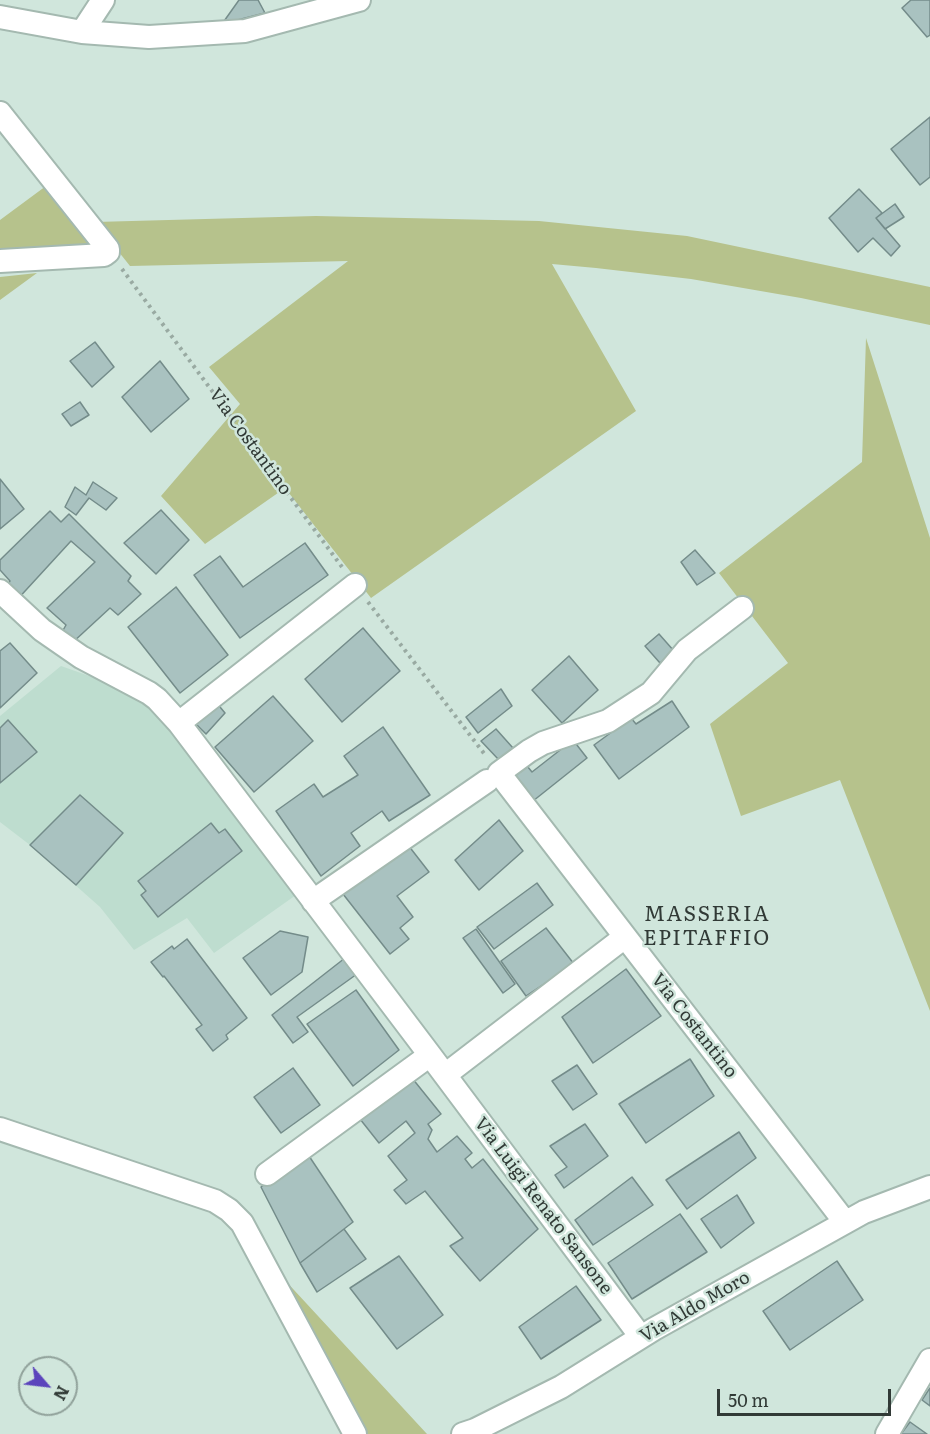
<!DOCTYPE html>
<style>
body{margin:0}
#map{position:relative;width:930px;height:1434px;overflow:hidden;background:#d0e6dc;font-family:Literata,serif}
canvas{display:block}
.north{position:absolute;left:18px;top:1356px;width:60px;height:60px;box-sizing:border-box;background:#d0e6dc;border:2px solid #90a19a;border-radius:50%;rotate:118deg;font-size:16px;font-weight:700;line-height:24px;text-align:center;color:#313a36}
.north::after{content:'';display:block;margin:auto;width:21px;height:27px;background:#5b44bc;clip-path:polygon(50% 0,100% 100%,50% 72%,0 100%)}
.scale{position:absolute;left:717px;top:1389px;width:174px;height:27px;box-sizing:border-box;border:3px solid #313a36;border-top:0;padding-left:8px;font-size:18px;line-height:21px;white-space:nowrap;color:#313a36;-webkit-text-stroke:4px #d0e6dc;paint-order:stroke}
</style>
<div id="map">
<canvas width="930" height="1434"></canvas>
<div class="north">N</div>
<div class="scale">50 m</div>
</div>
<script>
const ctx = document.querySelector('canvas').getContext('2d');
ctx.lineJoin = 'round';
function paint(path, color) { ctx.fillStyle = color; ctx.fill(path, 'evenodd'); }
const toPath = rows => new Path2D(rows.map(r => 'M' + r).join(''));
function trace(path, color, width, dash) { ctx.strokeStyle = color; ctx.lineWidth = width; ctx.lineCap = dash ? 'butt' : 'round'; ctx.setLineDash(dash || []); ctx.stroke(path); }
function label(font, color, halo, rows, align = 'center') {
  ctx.font = font + ' Literata,serif'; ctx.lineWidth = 5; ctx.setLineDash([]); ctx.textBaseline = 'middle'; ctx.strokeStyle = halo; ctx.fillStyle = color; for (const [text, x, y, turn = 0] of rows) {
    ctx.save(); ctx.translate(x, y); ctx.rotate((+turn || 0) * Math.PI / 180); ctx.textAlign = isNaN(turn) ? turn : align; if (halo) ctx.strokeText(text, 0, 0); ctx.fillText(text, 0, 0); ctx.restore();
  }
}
paint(toPath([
 [61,666,146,696,296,895,214,953,187,918,134,950,100,907,30,845,0,822,0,716]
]), '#beddcf');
paint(toPath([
 [46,186,94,244,0,251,0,220],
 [316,216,539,221,687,236,930,287,930,325,801,298,691,279,596,268,552,264,636,411,371,598,285,488,205,544,161,496,240,404,209,367,348,261,130,266,95,222],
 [37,273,0,300,0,277],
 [866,338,930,538,930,1011,840,780,741,816,710,724,788,663,719,573,862,462],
 [282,1277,427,1434,357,1434]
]), '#b6c28c');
const building = toPath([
 [239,0,258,0,265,13,222,24,239,0],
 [911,0,930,0,930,35,927,37,902,8,911,0],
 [930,117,930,177,920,185,891,149,930,117],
 [859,189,882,213,876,218,900,246,891,256,873,238,858,252,829,218,859,189],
 [895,204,904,217,885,229,876,218,895,204],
 [95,342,114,367,92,387,70,361,95,342],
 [160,361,189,399,151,432,122,397,160,361],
 [80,402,89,415,71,426,62,414,80,402],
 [0,479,24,509,0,529,0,479],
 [93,482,117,498,106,510,89,498,76,515,65,507,75,487,86,495,93,482],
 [161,510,189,540,156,574,124,543,161,510],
 [50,511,61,522,69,514,131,576,128,581,141,594,118,615,110,608,72,643,62,632,66,625,47,608,95,562,71,541,15,602,5,591,10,581,0,570,0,560,50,511],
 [305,543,328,575,240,638,194,575,220,556,243,587,305,543],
 [695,550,715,573,697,585,681,562,695,550],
 [176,587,228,655,180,693,128,627,176,587],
 [363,628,400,671,342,722,305,679,363,628],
 [659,634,674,651,660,663,645,646,659,634],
 [10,643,37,673,0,708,0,651,10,643],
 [569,656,598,690,562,723,532,690,569,656],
 [501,689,512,706,478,733,466,717,501,689],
 [273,696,313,741,254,792,215,747,273,696],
 [215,701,225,713,206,734,191,719,215,701],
 [672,701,689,727,619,779,594,745,631,718,636,724,672,701],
 [8,720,37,752,0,783,0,728,8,720],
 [383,727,430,795,389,821,382,811,351,833,360,846,321,876,276,811,314,784,323,797,358,775,344,756,383,727],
 [496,729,513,748,499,760,481,741,496,729],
 [573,740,587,758,533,801,509,771,523,761,532,772,573,740],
 [80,795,123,833,76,885,30,845,80,795],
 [499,820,523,851,479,890,455,860,499,820],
 [211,823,219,833,225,829,242,851,158,917,141,895,146,891,138,881,211,823],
 [408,845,429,872,397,896,413,917,400,928,409,939,390,954,343,894,408,845],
 [537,883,553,905,494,949,477,927,537,883],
 [546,928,574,964,526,996,501,961,546,928],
 [476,929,515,984,503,993,463,938,476,929],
 [280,931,308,937,302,972,271,995,243,958,280,931],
 [187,939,247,1018,226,1035,228,1039,213,1051,196,1029,202,1025,164,976,163,977,151,962,172,946,174,949,187,939],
 [345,958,357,974,297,1017,308,1032,293,1043,272,1015,345,958],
 [626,969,661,1016,593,1063,562,1017,626,969],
 [356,990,399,1050,353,1086,307,1024,356,990],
 [690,1059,714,1096,646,1143,619,1104,690,1059],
 [577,1065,597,1094,573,1110,552,1081,577,1065],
 [293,1068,320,1105,281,1133,254,1097,293,1068],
 [412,1078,441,1114,428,1124,432,1130,428,1139,437,1152,457,1136,472,1153,465,1159,472,1168,483,1159,538,1229,480,1281,450,1246,463,1238,425,1191,406,1204,394,1190,407,1180,388,1156,415,1133,406,1121,379,1143,360,1119,412,1078],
 [585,1124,608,1156,564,1188,555,1175,567,1167,550,1146,585,1124],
 [739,1132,756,1158,687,1209,666,1180,739,1132],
 [307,1153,353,1222,300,1263,261,1187,307,1153],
 [632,1177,653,1205,593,1245,575,1220,632,1177],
 [737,1195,754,1223,721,1248,701,1219,737,1195],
 [680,1214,707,1252,632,1299,608,1263,680,1214],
 [344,1229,366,1259,317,1292,300,1263,344,1229],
 [399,1256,443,1315,397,1349,350,1288,399,1256],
 [837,1261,863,1300,790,1350,763,1311,837,1261],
 [576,1286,601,1320,541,1359,519,1327,576,1286],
 [930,1388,930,1406,922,1400,930,1388],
 [910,1422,927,1434,901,1434,910,1422]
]);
paint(building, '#a9c2c0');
trace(building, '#748c8a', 1.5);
const minor = toPath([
 [0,17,82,32,149,37,245,31,359,0],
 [82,32,103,0],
 [0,113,108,249,108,252,104,255,0,261],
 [0,591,42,630,81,657,149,693,157,699,179,723,430,1055,641,1337],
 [742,608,687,650,651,693,608,721,543,743,529,751,499,773,845,1222],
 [179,723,355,585],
 [313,901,487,781],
 [445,1075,617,943],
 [0,1129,215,1201,229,1210,242,1223,355,1434],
 [267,1174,430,1055],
 [463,1434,475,1430,561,1387,654,1329,864,1212,930,1187],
 [887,1434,930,1360]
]);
trace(minor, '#a4b9b0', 26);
trace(toPath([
 [122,269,342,567],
 [368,602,486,756]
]), '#99aaa2', 4, [3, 4.5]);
trace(minor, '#fff', 22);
label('18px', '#313a36', '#d0e6dc', [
 ["Via Costantino",250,442,54],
 ["Via Costantino",694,1026,52],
 ["Via Luigi Renato Sansone",543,1206,53],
 ["Via Aldo Moro",695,1307,-30]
]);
ctx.letterSpacing = '1.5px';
label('21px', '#313a36', '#d0e6dc', [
 ["MASSERIA",707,915],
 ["EPITAFFIO",707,939]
]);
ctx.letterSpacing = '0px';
</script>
